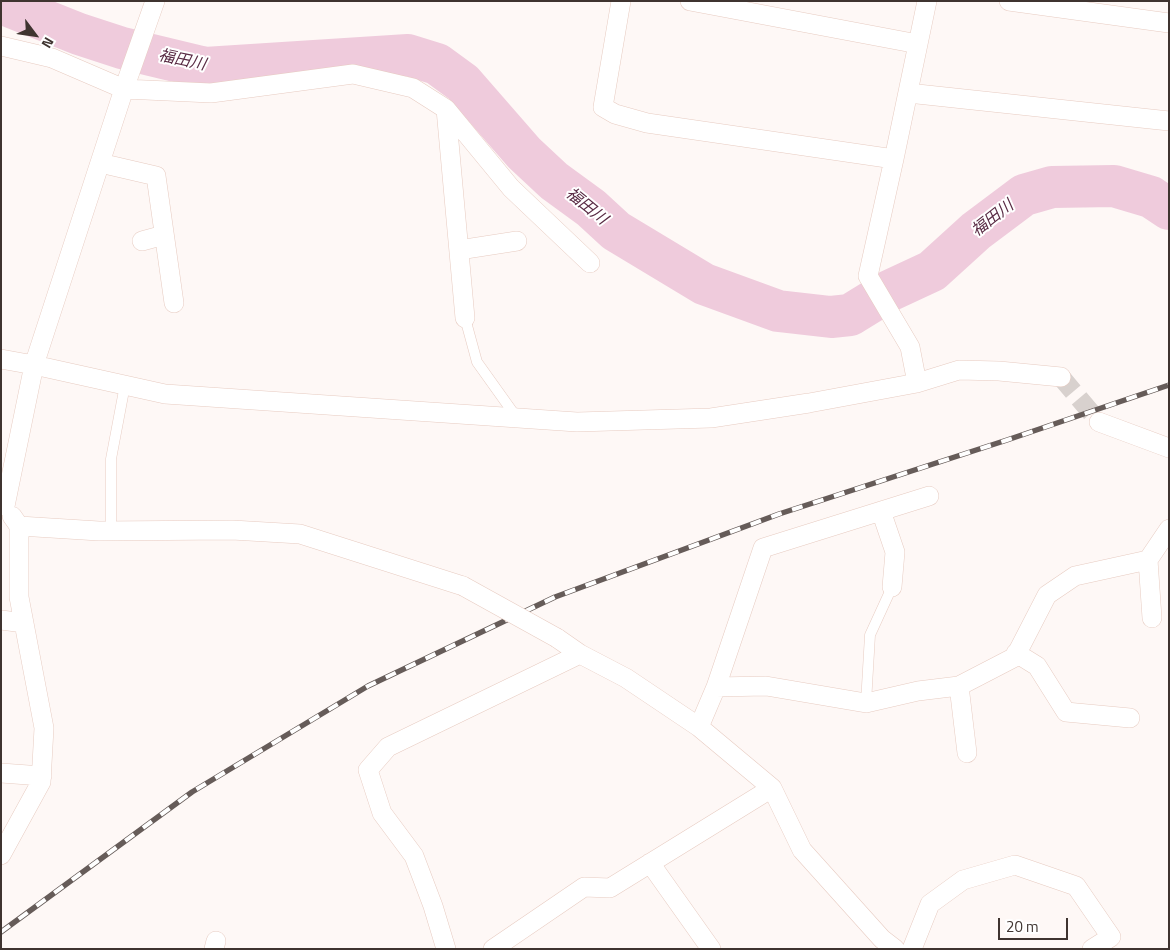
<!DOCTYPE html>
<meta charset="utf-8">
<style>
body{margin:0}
#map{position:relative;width:1170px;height:950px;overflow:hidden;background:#fef8f6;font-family:"Titillium Web",sans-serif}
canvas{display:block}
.frame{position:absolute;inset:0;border:2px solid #3f3430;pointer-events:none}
.north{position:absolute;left:10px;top:10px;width:50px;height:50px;-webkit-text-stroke:4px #fff;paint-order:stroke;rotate:121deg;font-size:14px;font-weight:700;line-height:20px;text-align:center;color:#3f3430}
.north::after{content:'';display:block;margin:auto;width:18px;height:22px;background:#3f3430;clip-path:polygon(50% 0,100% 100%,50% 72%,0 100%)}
.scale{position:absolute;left:998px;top:918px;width:70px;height:22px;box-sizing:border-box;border:2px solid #3f3430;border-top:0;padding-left:6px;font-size:15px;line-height:18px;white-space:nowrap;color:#3f3430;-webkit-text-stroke:4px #fff;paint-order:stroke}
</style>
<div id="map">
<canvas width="1170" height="950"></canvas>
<div class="frame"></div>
<div class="north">N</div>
<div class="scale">20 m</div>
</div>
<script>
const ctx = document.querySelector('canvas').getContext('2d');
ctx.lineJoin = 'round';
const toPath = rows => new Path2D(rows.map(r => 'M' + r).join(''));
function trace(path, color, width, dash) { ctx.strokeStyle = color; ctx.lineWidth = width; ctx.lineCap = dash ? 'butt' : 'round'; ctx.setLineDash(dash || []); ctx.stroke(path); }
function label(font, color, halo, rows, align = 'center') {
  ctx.font = font + ' "Titillium Web","Noto Sans JP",sans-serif'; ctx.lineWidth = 4; ctx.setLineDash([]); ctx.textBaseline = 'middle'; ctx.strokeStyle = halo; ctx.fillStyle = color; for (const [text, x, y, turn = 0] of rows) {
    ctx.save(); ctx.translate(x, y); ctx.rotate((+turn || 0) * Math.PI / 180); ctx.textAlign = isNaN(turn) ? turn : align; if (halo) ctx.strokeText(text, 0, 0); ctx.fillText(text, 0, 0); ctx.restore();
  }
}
trace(toPath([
 [1,3,79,34,122,48,205,68,408,55,437,64,463,83,524,153,554,181,591,208,616,231,704,284,778,311,831,317,850,315,889,291,932,271,976,231,1024,195,1052,187,1114,186,1151,197,1169,209]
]), '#efcbdc', 42);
trace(toPath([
 [1061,377,1099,422]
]), '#d8d1ce', 19, [19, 9]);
const lane = toPath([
 [465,318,477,362,517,418],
 [111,531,111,459,125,385],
 [866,703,870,635,892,587]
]);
const street = toPath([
 [621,1,603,107,615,114,647,123,894,159],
 [690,1,918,44],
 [1009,1,1169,23],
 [1,46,52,58,124,89,211,93,353,74,413,88,446,109,511,188,590,263],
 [908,93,1169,121],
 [446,109,465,318],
 [100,163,156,176,174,303],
 [142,241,164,235],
 [459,250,517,241],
 [1,359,34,365,165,394,577,422,711,418,809,403,917,383,959,370,999,371,1061,377],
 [917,383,910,347,868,276,894,159,927,1],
 [1099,422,1169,448],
 [5,506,34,365,124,89,155,1],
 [881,511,895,552,892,587],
 [19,526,99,531,232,530,300,534,463,586],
 [1148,560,1152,618],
 [1,620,24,623],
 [557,638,580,654,626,678,699,727,772,788,802,850,882,939,895,949],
 [1016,653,1037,666,1066,712,1130,718],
 [959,686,967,753],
 [716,687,763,548,929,496],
 [699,727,716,687,766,686,866,703,918,691,959,686,1015,657,1047,595,1075,576,1148,560,1169,529],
 [1,773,42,776],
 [1,855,41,782,44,728,19,597,19,526,12,516],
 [650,863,711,949],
 [214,949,216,941],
 [446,949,433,906,414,856,382,813,368,770,388,747,580,654],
 [493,949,584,887,610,888,772,788],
 [912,949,930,904,963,880,1015,865,1076,886,1111,937,1092,949]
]);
trace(lane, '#e7cbc1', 11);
trace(street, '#e7cbc1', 20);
trace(lane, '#fff', 10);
trace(street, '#fff', 19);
const rail = toPath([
 [1,932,192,792,368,686,555,597,779,514,1007,440,1169,385]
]);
trace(rail, '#665c59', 5.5);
trace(rail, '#fff', 4, [11]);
const streetBridge = toPath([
 [463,586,557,638]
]);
trace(streetBridge, '#e7cbc1', 20, []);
trace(streetBridge, '#fff', 19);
label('italic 16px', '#592b44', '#fff', [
 ["福田川",182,61,12],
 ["福田川",586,207,39],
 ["福田川",993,219,-38]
]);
</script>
